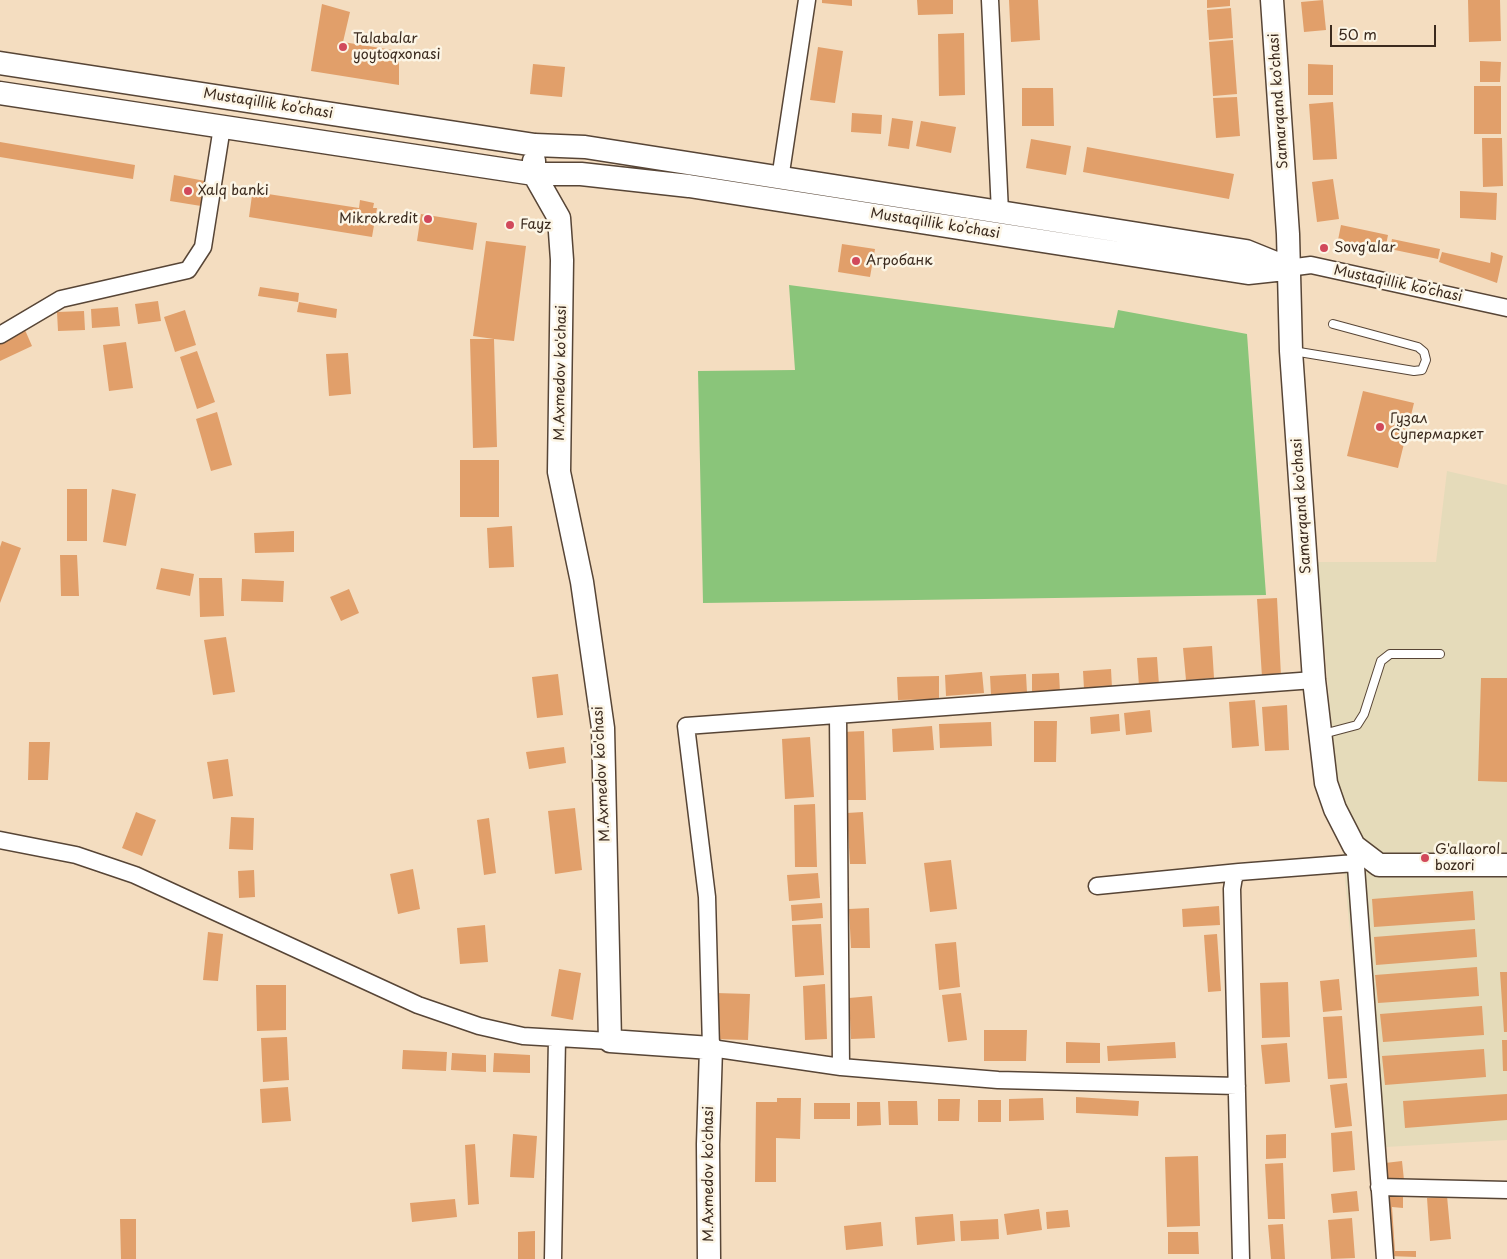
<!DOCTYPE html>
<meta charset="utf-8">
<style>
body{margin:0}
#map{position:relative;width:1507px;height:1259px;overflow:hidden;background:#f4ddc0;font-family:"Playpen Sans",sans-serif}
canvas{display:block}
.scale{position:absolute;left:1330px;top:25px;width:106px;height:22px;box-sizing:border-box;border:2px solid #3b2a1e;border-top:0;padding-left:6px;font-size:15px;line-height:18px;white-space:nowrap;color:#3b2a1e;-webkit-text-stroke:4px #fcf5e5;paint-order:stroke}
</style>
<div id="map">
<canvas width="1507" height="1259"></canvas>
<div class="scale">50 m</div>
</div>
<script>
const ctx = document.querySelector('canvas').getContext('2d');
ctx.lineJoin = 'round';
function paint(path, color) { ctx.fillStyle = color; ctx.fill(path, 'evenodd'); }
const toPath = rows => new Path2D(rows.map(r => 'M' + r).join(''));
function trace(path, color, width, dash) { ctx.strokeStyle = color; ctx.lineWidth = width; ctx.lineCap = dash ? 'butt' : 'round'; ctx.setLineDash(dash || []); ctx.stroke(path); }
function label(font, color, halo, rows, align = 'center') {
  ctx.font = font + ' "Playpen Sans",sans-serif'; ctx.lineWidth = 5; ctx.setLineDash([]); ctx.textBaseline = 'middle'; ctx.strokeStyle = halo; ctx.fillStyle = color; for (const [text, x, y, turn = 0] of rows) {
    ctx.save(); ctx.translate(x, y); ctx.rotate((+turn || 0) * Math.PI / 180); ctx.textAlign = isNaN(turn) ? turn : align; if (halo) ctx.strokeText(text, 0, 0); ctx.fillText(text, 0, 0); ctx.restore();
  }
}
paint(toPath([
 [1447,471,1507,485,1507,1140,1369,1148,1317,562,1436,562]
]), '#e5dbba');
paint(toPath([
 [789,285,1114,328,1118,310,1247,334,1266,595,703,603,698,371,795,370]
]), '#8ac57a');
paint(toPath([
 [822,0,852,0,852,6,822,3],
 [917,0,953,0,953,14,918,15],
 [1009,0,1038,0,1040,40,1011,42],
 [1207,0,1230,0,1230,6,1207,8],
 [1323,0,1326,30,1304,32,1301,2],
 [1468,0,1500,0,1501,41,1469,42],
 [322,4,350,12,343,42,399,51,399,85,311,71],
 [1231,8,1233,38,1209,40,1207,10],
 [964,33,965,95,939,96,938,34],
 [1233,40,1237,94,1213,96,1209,42],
 [818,47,843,51,835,103,810,100],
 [1480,61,1501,62,1500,82,1480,82],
 [533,64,565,67,562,97,530,94],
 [1308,64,1333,65,1333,95,1308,95],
 [1474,86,1501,86,1501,134,1474,134],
 [1022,88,1053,88,1054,126,1022,126],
 [1237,97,1240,136,1216,138,1213,98],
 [1333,102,1337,159,1313,160,1309,104],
 [852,113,882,115,881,134,851,132],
 [892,118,913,121,909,149,888,146],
 [921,121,956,127,951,153,916,146],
 [1482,138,1502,138,1503,186,1483,187],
 [1031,139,1071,146,1066,175,1026,168],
 [0,142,135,165,133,179,0,157],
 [1087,147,1234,174,1229,199,1083,172],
 [174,175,205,181,201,206,170,201],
 [1333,179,1339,219,1317,222,1312,182],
 [257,184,270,186,268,194,359,208,360,200,374,203,373,208,377,208,372,237,249,217,253,188,256,189],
 [1460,191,1497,193,1496,220,1460,218],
 [421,214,477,223,473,250,417,241],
 [1341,225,1388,235,1385,250,1338,240],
 [1392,239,1440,249,1438,259,1390,249],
 [486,241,526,246,514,341,494,339,497,447,473,448,470,339,494,339,473,336],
 [842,244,875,249,870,277,838,272],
 [1442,252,1490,263,1491,252,1503,256,1497,283,1439,262],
 [260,287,299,293,298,302,258,296],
 [158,301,161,321,138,324,135,304],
 [299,302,337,309,336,318,297,312],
 [118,307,120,326,92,328,91,309],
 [185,310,196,345,175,352,164,317],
 [84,311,85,330,58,331,57,312],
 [25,330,32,346,0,361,0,342],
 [126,342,133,388,109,391,103,345],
 [197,351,215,402,197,409,180,357],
 [348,353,351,394,329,396,326,354],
 [1363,391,1414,403,1398,468,1347,456],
 [217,412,232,465,211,471,196,419],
 [460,460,499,460,499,517,460,517],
 [67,489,87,489,87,541,67,541],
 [112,489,136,494,126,546,103,542],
 [512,526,514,567,489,568,487,528],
 [294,531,294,552,255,553,254,533],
 [2,541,21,548,0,603,0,547],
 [60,555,77,555,79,596,61,596],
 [161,568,194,574,190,596,156,589],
 [199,578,222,578,224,616,200,617],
 [242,579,284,581,283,602,241,601],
 [349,589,359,613,341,621,330,597],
 [1277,598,1281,676,1262,677,1257,599],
 [226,637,235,692,213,695,204,640],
 [1212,646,1214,678,1186,680,1183,648],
 [1157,657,1159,685,1139,686,1137,658],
 [1111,669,1112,688,1084,689,1083,671],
 [982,672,984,693,946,696,945,675],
 [1059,673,1060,692,1032,692,1032,674],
 [558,674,563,715,537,718,532,677],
 [1026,674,1027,693,991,695,990,676],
 [939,676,939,699,898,700,897,677],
 [1481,678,1507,678,1507,782,1478,781],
 [1255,700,1259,746,1232,748,1229,702],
 [1287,705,1289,750,1265,751,1262,707],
 [1150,710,1152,732,1126,735,1124,713],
 [1119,714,1120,731,1091,734,1090,717],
 [1034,721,1057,721,1056,762,1034,762],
 [991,722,992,746,940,748,939,724],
 [932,726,934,750,893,752,892,729],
 [864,731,866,800,844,800,843,732],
 [810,737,814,797,785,799,782,739],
 [29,742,50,742,48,780,28,780],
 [564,747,566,763,529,769,526,752],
 [228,759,233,796,213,799,207,762],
 [815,804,817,867,795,867,794,805],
 [575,808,582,870,555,874,548,811],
 [136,812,156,820,142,856,122,848],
 [863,812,866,864,850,864,847,813],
 [231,817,254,818,253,850,229,849],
 [489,818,496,873,484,875,477,820],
 [951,860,957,909,930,912,924,863],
 [413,869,420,909,398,914,390,874],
 [254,870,255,897,239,898,238,871],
 [818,873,820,898,789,901,787,875],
 [1473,891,1475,920,1374,927,1372,899],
 [822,903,823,918,792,921,791,905],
 [1219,906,1220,925,1183,927,1182,909],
 [869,908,870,948,851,948,849,909],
 [821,924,824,975,795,977,792,925],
 [485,925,488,962,460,964,457,928],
 [1475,929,1477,957,1376,965,1374,937],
 [208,932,223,934,218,981,203,980],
 [1217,934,1221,991,1208,992,1204,935],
 [956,942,960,987,939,990,935,944],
 [1477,967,1479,996,1378,1003,1375,975],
 [559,969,581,973,573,1020,551,1016],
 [1500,972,1507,972,1507,1032,1504,1032],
 [1339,979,1342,1010,1323,1012,1320,981],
 [1288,982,1290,1037,1262,1038,1260,983],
 [825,984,827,1039,805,1040,803,986],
 [256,985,286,985,286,1030,257,1031],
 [716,993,750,994,748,1040,714,1039],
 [961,993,967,1040,948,1042,942,995],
 [872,996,875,1038,851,1039,849,998],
 [1482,1006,1484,1035,1383,1042,1380,1014],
 [1342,1016,1347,1078,1328,1079,1323,1017],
 [984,1030,1027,1030,1026,1061,984,1061],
 [287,1037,289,1080,263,1082,261,1038],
 [1502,1040,1507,1040,1507,1071,1503,1071],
 [1066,1042,1100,1043,1100,1063,1066,1063],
 [1175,1042,1176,1058,1108,1061,1107,1046],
 [1287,1043,1290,1082,1265,1084,1261,1045],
 [1484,1049,1486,1077,1385,1085,1382,1056],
 [403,1050,447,1052,446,1071,402,1069],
 [452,1053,486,1055,486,1072,451,1070],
 [494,1053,530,1055,530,1073,493,1072],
 [1347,1083,1352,1126,1335,1128,1330,1085],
 [288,1087,291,1121,262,1123,260,1089],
 [1507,1094,1507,1120,1405,1128,1403,1101],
 [1076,1097,1139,1101,1138,1116,1076,1113],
 [777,1098,801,1098,800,1139,776,1138,776,1182,755,1182,756,1102,777,1102],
 [1043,1098,1044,1120,1009,1121,1009,1099],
 [938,1099,960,1099,959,1121,938,1121],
 [978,1100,1001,1100,1001,1122,978,1122],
 [888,1101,917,1101,918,1125,889,1125],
 [857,1102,880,1102,881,1125,857,1126],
 [814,1103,850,1103,850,1119,814,1119],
 [1352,1131,1355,1170,1333,1172,1331,1133],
 [513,1134,537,1136,534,1178,510,1177],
 [1286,1134,1286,1158,1266,1159,1266,1135],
 [475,1144,479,1204,468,1205,465,1145],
 [1198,1156,1200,1226,1167,1227,1165,1157],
 [1402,1161,1404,1180,1387,1182,1385,1163],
 [1283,1163,1285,1219,1268,1219,1265,1164],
 [1357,1191,1359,1211,1333,1213,1331,1194],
 [1383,1195,1403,1195,1403,1208,1392,1207,1395,1251,1416,1251,1416,1257,1388,1256],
 [1447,1196,1451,1239,1430,1241,1427,1198],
 [455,1199,457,1217,412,1222,410,1203],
 [1039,1209,1042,1230,1007,1235,1004,1214],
 [1068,1210,1070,1227,1047,1229,1046,1212],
 [953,1214,955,1241,917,1245,915,1217],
 [1352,1218,1355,1258,1331,1259,1328,1220],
 [120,1219,136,1219,136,1259,121,1259],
 [998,1219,999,1239,961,1241,960,1221],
 [881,1222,883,1246,846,1250,844,1226],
 [1283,1224,1285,1259,1271,1259,1268,1225],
 [535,1231,535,1259,518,1259,518,1232],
 [1168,1232,1198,1232,1199,1254,1168,1254]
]), '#e19f6a');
const lane = toPath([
 [1293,351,1414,371,1422,370,1426,360,1424,352,1418,347,1333,324],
 [1323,734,1357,725,1364,714,1381,661,1390,654,1440,654]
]);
const street = toPath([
 [990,0,1000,212],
 [780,179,807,0],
 [1288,268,1311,265,1507,308],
 [0,335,61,299,188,270,203,247,222,127],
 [838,715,841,1067],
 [0,840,76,855,135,875,418,1005,479,1026,523,1036,610,1041],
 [1355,853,1385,1259],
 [1097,886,1239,872],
 [1237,1086,998,1080,841,1067,711,1048,707,897,686,726,1314,680],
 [1379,1187,1507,1190],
 [553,1259,557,1038],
 [1241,1259,1232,889,1234,877,1239,872,1355,863]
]);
const secondary = toPath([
 [1272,0,1288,234,1291,351,1314,680,1326,783,1335,809,1354,846,1379,865,1507,865],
 [0,63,535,145,585,147,1000,212,1246,251,1288,268],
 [0,93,534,174,581,174,689,186,1248,273,1285,269],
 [534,161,534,174,559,218,562,260,559,472,582,582,603,728,610,1041,711,1048,708,1144,709,1259]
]);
trace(lane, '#574536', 10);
trace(street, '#574536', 19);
trace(secondary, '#574536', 25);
trace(lane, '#fff', 8);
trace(street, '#fff', 16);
trace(secondary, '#fff', 22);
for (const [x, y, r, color] of [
 [343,47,5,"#d1495b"],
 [188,191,5,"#d1495b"],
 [428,219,5,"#d1495b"],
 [510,225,5,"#d1495b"],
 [1324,248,5,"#d1495b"],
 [856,261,5,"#d1495b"],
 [1380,427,5,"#d1495b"],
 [1425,858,5,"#d1495b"]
]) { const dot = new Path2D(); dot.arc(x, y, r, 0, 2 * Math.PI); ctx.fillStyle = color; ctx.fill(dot); trace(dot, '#fcf5e5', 2); }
label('14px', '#3b2a1e', '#fcf5e5', [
 ["Talabalar",353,39],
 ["yoytoqxonasi",353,55],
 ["Xalq banki",198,191],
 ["Mikrokredit",418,219,"right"],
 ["Fayz",520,225],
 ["Sovg'alar",1334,248],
 ["Агробанк",866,261],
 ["Гузал",1390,419],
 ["Супермаркет",1390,435],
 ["G'allaorol",1435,850],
 ["bozori",1435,866]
], 'left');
label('14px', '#3b2a1e', '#fcf5e5', [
 ["Samarqand ko'chasi",1279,101,-94],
 ["Mustaqillik ko’chasi",268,104,9],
 ["Mustaqillik ko’chasi",935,224,9],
 ["Mustaqillik ko’chasi",1398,284,12],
 ["M.Axmedov ko'chasi",561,373,-89],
 ["Samarqand ko'chasi",1302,506,-94],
 ["M.Axmedov ko'chasi",602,774,-93],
 ["M.Axmedov ko'chasi",709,1174,-90]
]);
</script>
